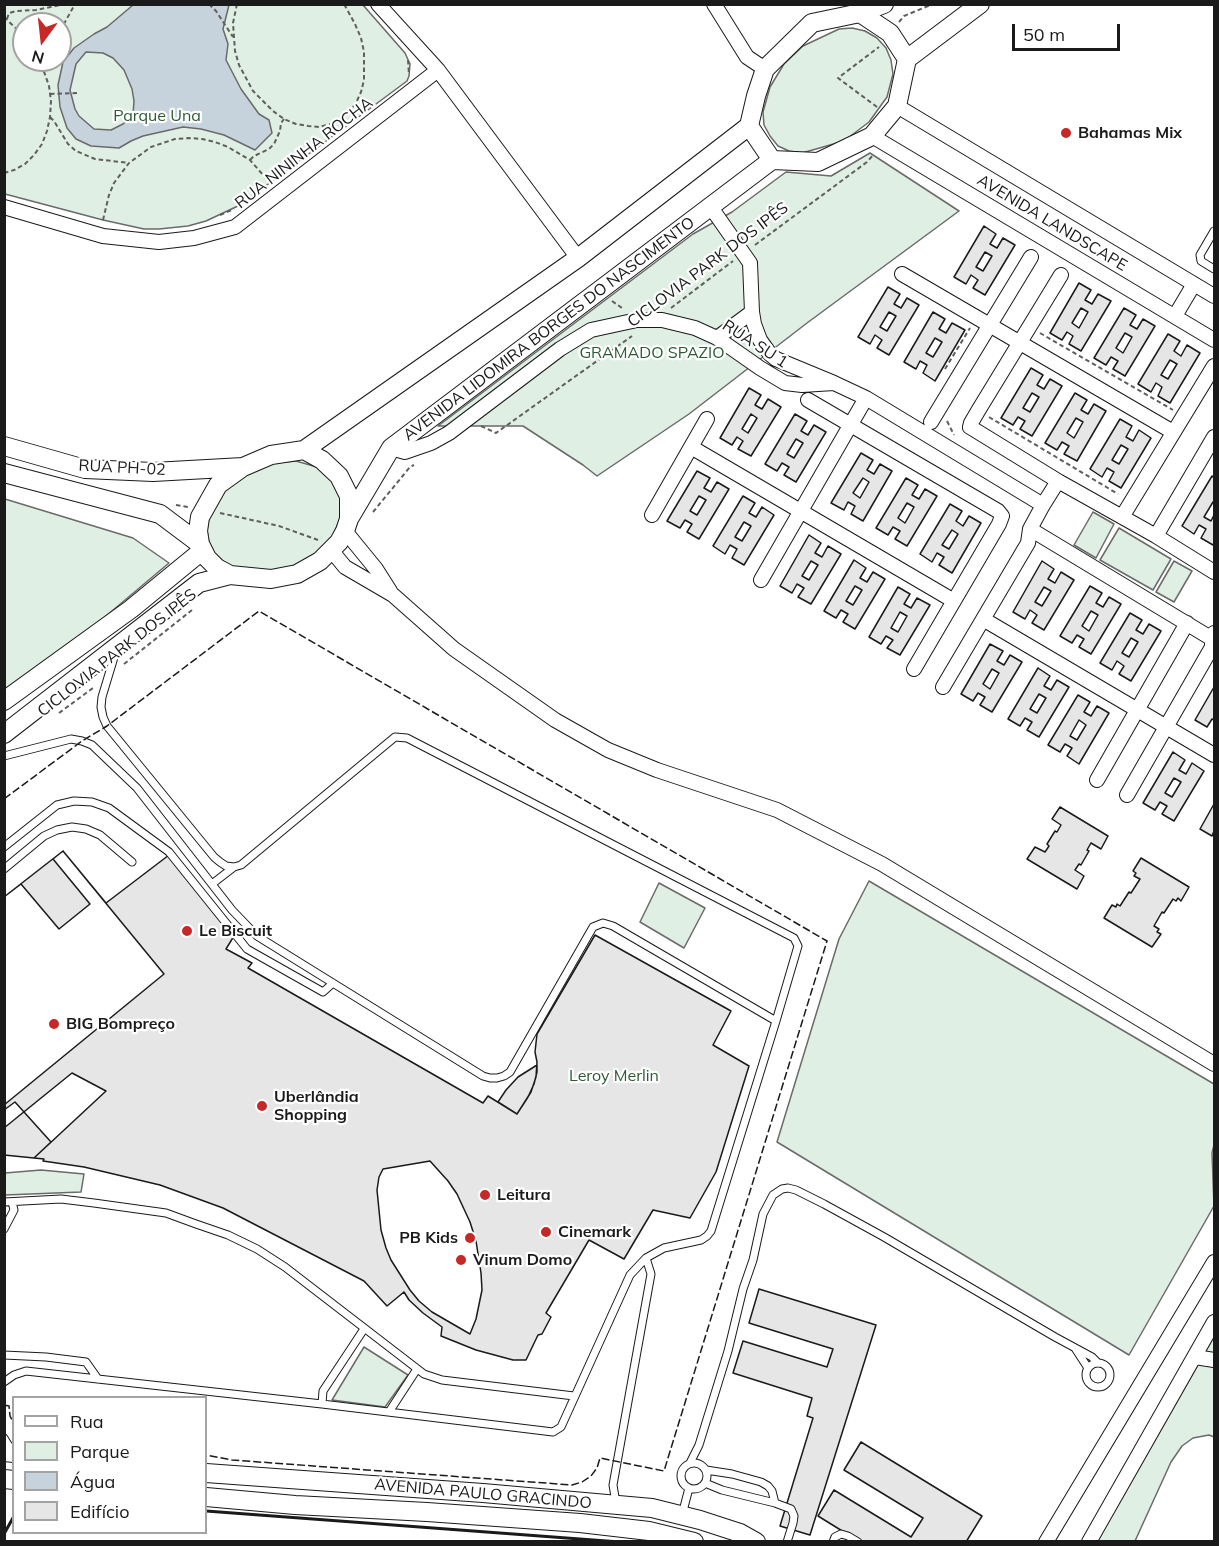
<!DOCTYPE html>
<meta charset="utf-8">
<style>
body{margin:0}
#map{position:relative;width:1219px;height:1546px;overflow:hidden;background:#fff;font-family:Mulish,sans-serif}
canvas{display:block}
.frame{position:absolute;inset:0;border:6px solid #1a1a1a;pointer-events:none}
.legend{position:absolute;left:12px;top:1396px;width:195px;height:138px;box-sizing:border-box;background:#fff;border:2px solid #a3a3a3;margin:0;padding:8px 10px;list-style:none;font-size:18px;color:#1a1a1a}
.legend li{display:flex;align-items:center;gap:12px;height:30px}
.legend b{width:30px;border:2px solid #a3a3a3}
.north{position:absolute;left:12px;top:12px;width:60px;height:60px;box-sizing:border-box;background:#fff;border:2px solid #a3a3a3;border-radius:50%;rotate:195deg;font-size:16px;font-weight:700;line-height:24px;text-align:center;color:#1a1a1a}
.north::after{content:'';display:block;margin:auto;width:21px;height:27px;background:#c62828;clip-path:polygon(50% 0,100% 100%,50% 72%,0 100%)}
.scale{position:absolute;left:1012px;top:24px;width:108px;height:27px;box-sizing:border-box;border:3px solid #1a1a1a;border-top:0;padding-left:8px;font-size:18px;line-height:21px;white-space:nowrap;color:#1a1a1a;-webkit-text-stroke:4px #fff;paint-order:stroke}
</style>
<div id="map">
<canvas width="1219" height="1546"></canvas>
<div class="frame"></div>
<ul class="legend">
<li><b style="height:8px;background:#fff"></b>Rua</li>
<li><b style="height:16px;background:#e0efe3"></b>Parque</li>
<li><b style="height:16px;background:#c6d2dc"></b>Água</li>
<li><b style="height:16px;background:#e6e6e6"></b>Edifício</li>
</ul>
<div class="north">N</div>
<div class="scale">50 m</div>
</div>
<script>
const ctx = document.querySelector('canvas').getContext('2d');
ctx.lineJoin = 'round';
function paint(path, color) { ctx.fillStyle = color; ctx.fill(path, 'evenodd'); }
const toPath = rows => new Path2D(rows.map(r => 'M' + r).join(''));
function trace(path, color, width, dash) { ctx.strokeStyle = color; ctx.lineWidth = width; ctx.lineCap = dash ? 'butt' : 'round'; ctx.setLineDash(dash || []); ctx.stroke(path); }
function label(font, color, halo, rows, align = 'center') {
  ctx.font = font + ' Mulish,sans-serif'; ctx.lineWidth = 4.5; ctx.setLineDash([]); ctx.textBaseline = 'middle'; ctx.strokeStyle = halo; ctx.fillStyle = color; for (const [text, x, y, turn = 0] of rows) {
    ctx.save(); ctx.translate(x, y); ctx.rotate((+turn || 0) * Math.PI / 180); ctx.textAlign = isNaN(turn) ? turn : align; if (halo) ctx.strokeText(text, 0, 0); ctx.fillText(text, 0, 0); ctx.restore();
  }
}
const green = toPath([
 [4,5,363,5,405,53,410,64,409,76,407,81,240,205,206,221,188,226,159,229,144,229,103,220,5,194,4,5],
 [24,24,60,24,60,60,24,60,24,24],
 [852,28,865,31,877,38,886,48,891,60,893,74,887,97,869,122,844,141,802,153,789,151,778,146,770,136,764,125,763,112,770,87,784,64,803,46,839,29,852,28],
 [870,153,959,211,807,323,689,414,597,476,583,465,523,426,438,426,693,234,732,212,786,172,831,176,870,153],
 [296,461,317,467,332,481,340,498,341,517,332,537,315,554,294,566,270,571,233,567,223,561,214,553,209,542,207,531,209,519,225,491,247,474,274,463,296,461],
 [5,499,133,538,169,563,5,701,5,499],
 [1093,512,1114,524,1096,558,1074,545,1093,512],
 [1119,528,1171,559,1153,590,1100,560,1119,528],
 [1174,561,1192,571,1174,602,1156,592,1174,561],
 [869,881,1214,1084,1214,1145,1212,1153,1214,1206,1129,1355,777,1142,839,939,869,881],
 [659,883,705,908,684,948,640,922,659,883],
 [41,1170,84,1174,81,1192,5,1195,5,1173,41,1170],
 [1214,1322,1214,1437,1209,1435,1193,1438,1182,1446,1171,1462,1135,1541,1089,1542,1214,1322],
 [364,1347,408,1375,385,1407,332,1400,364,1347]
]);
paint(green, '#e0efe3');
trace(green, '#6a6a6a', 1.5);
const water = toPath([
 [133,5,229,5,223,29,228,44,226,60,241,89,259,114,269,120,272,133,255,150,224,135,201,129,183,127,143,136,131,141,119,148,91,146,76,139,67,128,60,107,58,85,63,62,74,48,94,34,107,27,133,5],
 [86,52,103,53,113,58,124,70,132,89,134,101,133,115,123,124,111,130,94,129,79,116,75,109,70,90,76,64,86,52]
]);
paint(water, '#c6d2dc');
trace(water, '#6a6a6a', 1.5);
const building = toPath([
 [984,226,996,234,990,244,997,248,1003,238,1015,245,985,295,973,288,978,280,971,275,966,284,954,277,984,226],
 [985,252,992,256,983,271,976,267,985,252],
 [1079,283,1091,290,1085,300,1092,304,1098,294,1111,301,1081,351,1069,344,1073,336,1067,332,1062,340,1050,333,1079,283],
 [1081,308,1088,312,1079,328,1072,323,1081,308],
 [888,287,900,294,894,304,901,308,907,298,919,305,889,355,877,348,882,340,875,335,870,344,858,337,888,287],
 [889,312,896,316,887,331,880,327,889,312],
 [1124,308,1136,315,1130,325,1137,329,1143,319,1155,326,1125,376,1113,369,1118,361,1111,357,1106,365,1094,358,1124,308],
 [1125,333,1132,337,1123,353,1116,348,1125,333],
 [933,312,945,319,939,329,946,333,952,323,965,330,935,381,923,373,927,365,920,361,916,369,904,362,933,312],
 [935,338,942,342,933,357,926,353,935,338],
 [1168,334,1180,341,1174,351,1181,356,1187,345,1200,353,1170,403,1158,396,1162,387,1156,383,1151,392,1138,384,1168,334],
 [1170,360,1177,364,1168,379,1161,375,1170,360],
 [1031,368,1043,375,1037,385,1044,389,1050,379,1062,386,1032,436,1020,429,1025,421,1018,417,1013,425,1001,418,1031,368],
 [1032,393,1039,397,1030,412,1023,408,1032,393],
 [749,388,761,395,755,405,762,409,768,399,781,407,751,456,738,449,743,441,737,437,732,445,720,438,749,388],
 [751,414,757,418,748,433,742,429,751,414],
 [1075,393,1087,400,1081,410,1088,414,1094,404,1106,411,1077,461,1064,454,1069,446,1062,442,1057,450,1045,443,1075,393],
 [1076,418,1083,422,1074,438,1067,433,1076,418],
 [795,414,807,421,801,431,808,435,814,425,826,432,796,482,784,475,789,467,782,463,777,471,765,464,795,414],
 [796,439,803,443,794,458,787,454,796,439],
 [1120,419,1132,426,1126,437,1133,441,1139,430,1151,438,1121,488,1109,481,1114,472,1107,468,1102,477,1090,469,1120,419],
 [1121,445,1128,449,1119,464,1112,460,1121,445],
 [861,453,873,460,867,470,874,474,880,464,892,471,863,521,851,514,855,506,848,502,844,510,831,503,861,453],
 [863,478,869,482,860,498,853,493,863,478],
 [697,471,710,478,704,488,711,492,717,482,729,489,699,539,687,532,692,524,685,520,680,528,667,521,697,471],
 [699,496,706,500,697,515,690,511,699,496],
 [1212,476,1214,478,1214,503,1213,502,1204,517,1211,521,1214,515,1214,543,1213,545,1201,538,1206,529,1199,525,1194,534,1182,526,1212,476],
 [906,478,918,485,912,495,919,499,925,489,937,496,907,546,895,539,900,531,893,527,888,535,876,528,906,478],
 [907,503,914,507,905,523,898,518,907,503],
 [743,496,755,503,749,513,756,517,762,507,774,515,744,565,732,558,737,549,730,545,725,554,713,546,743,496],
 [744,522,751,526,742,541,735,537,744,522],
 [950,504,962,511,956,521,963,526,969,516,981,523,952,573,939,565,944,557,937,553,932,562,920,554,950,504],
 [952,530,958,534,949,549,942,545,952,530],
 [809,535,821,543,815,553,822,557,828,546,841,554,811,604,798,597,804,588,797,584,792,593,780,586,809,535],
 [811,561,818,565,809,580,802,576,811,561],
 [854,560,866,568,860,578,867,582,873,572,885,579,855,629,843,622,848,614,841,610,836,618,824,611,854,560],
 [855,586,862,590,853,605,846,601,855,586],
 [1042,561,1054,569,1048,579,1055,583,1061,572,1074,580,1044,630,1032,623,1037,615,1030,610,1025,619,1013,612,1042,561],
 [1044,587,1051,591,1042,606,1035,602,1044,587],
 [1090,586,1102,593,1096,603,1103,607,1109,597,1121,604,1091,654,1079,647,1084,639,1077,635,1072,643,1060,636,1090,586],
 [1091,611,1098,615,1089,631,1082,626,1091,611],
 [898,587,910,594,904,604,911,608,917,598,930,605,900,655,887,648,893,640,886,636,881,644,869,637,898,587],
 [900,612,907,616,898,632,891,628,900,612],
 [1130,613,1142,620,1136,630,1143,634,1149,624,1161,631,1131,681,1119,674,1124,666,1117,661,1112,670,1100,663,1130,613],
 [1131,638,1138,642,1129,657,1122,653,1131,638],
 [990,644,1003,651,997,661,1004,665,1010,655,1022,662,992,712,980,705,985,697,978,693,973,701,961,694,990,644],
 [992,669,999,673,990,689,983,684,992,669],
 [1038,668,1050,676,1044,686,1051,690,1057,680,1069,687,1039,737,1027,730,1032,722,1025,718,1020,726,1008,719,1038,668],
 [1039,694,1046,698,1037,713,1030,709,1039,694],
 [1214,687,1214,720,1212,719,1207,727,1195,720,1214,687],
 [1078,695,1090,702,1084,712,1091,716,1097,706,1109,713,1079,764,1067,756,1072,748,1065,744,1060,752,1048,745,1078,695],
 [1079,720,1086,725,1077,740,1070,736,1079,720],
 [1173,752,1185,760,1179,770,1186,774,1192,763,1204,771,1174,821,1162,814,1167,806,1160,802,1155,810,1143,803,1173,752],
 [1174,778,1181,782,1172,797,1165,793,1174,778],
 [1214,804,1214,831,1212,836,1200,829,1214,804],
 [1060,807,1108,836,1101,849,1091,843,1087,850,1089,851,1081,865,1079,864,1075,870,1084,876,1077,889,1027,859,1035,847,1045,852,1049,846,1047,844,1055,831,1057,832,1061,825,1052,819,1060,807],
 [63,851,106,903,169,855,234,936,226,949,252,963,248,968,483,1103,488,1096,517,1114,531,1092,536,1077,537,1062,535,1052,537,1034,595,935,731,1011,713,1045,749,1066,716,1172,690,1218,653,1210,624,1259,589,1240,546,1313,551,1317,542,1334,538,1335,526,1360,513,1360,476,1350,441,1336,442,1327,423,1313,409,1300,404,1292,387,1306,364,1281,223,1208,160,1185,84,1167,43,1161,44,1159,34,1158,51,1142,15,1102,4,1110,4,897,63,851],
 [63,851,164,974,4,1105,4,897,21,884,59,929,90,904,53,859,63,851],
 [1141,858,1189,887,1181,901,1178,898,1176,901,1173,899,1164,913,1162,912,1154,926,1159,929,1157,932,1161,934,1152,947,1104,918,1112,905,1116,907,1117,904,1120,906,1129,892,1131,893,1140,879,1134,876,1136,873,1133,871,1141,858],
 [537,1065,537,1072,534,1084,528,1097,517,1114,498,1102,506,1090,518,1077,537,1065],
 [72,1073,106,1091,34,1158,4,1155,4,1128,72,1073],
 [430,1161,448,1181,457,1194,470,1222,476,1241,481,1273,482,1290,476,1319,470,1334,432,1312,419,1301,410,1290,391,1260,386,1248,381,1230,377,1190,379,1177,383,1169,430,1161],
 [759,1289,876,1325,810,1535,780,1526,813,1418,807,1416,812,1398,733,1373,743,1341,827,1367,833,1349,749,1323,759,1289],
 [861,1442,982,1516,966,1542,860,1542,818,1516,834,1490,911,1537,923,1518,844,1470,861,1442]
]);
paint(building, '#e6e6e6');
trace(building, '#1a1a1a', 1.5);
const lane = toPath([
 [1214,231,1200,255,1201,261,1214,269],
 [4,756,71,739,82,741,92,745,137,788,232,910,257,936,483,1076,490,1078,497,1078,504,1076,510,1072,593,927,603,923,613,926,776,1021],
 [4,847,57,805,74,801,92,802,109,808,169,852,247,949,323,992,333,983],
 [4,869,44,836,57,830,72,827,86,829,100,835,132,862],
 [212,884,234,867],
 [4,1202,61,1199,94,1203,166,1213,196,1224,228,1235,257,1249,285,1267,424,1374,442,1380,574,1396],
 [4,1229,14,1210,12,1202],
 [1075,1348,1088,1368],
 [4,1355,46,1357,86,1362,98,1379],
 '1086 1375a12 12 0 1 1 24 0a12 12 0 1 1-24 0Z',
 [4,1382,14,1375,26,1371,322,1404,553,1432,561,1427,630,1275,646,1258,664,1248,701,1240,707,1236,711,1231,776,1021,798,946,794,938,407,738,395,737,241,865,234,867,226,866,220,862,214,857,107,726,103,717,101,707,102,697,115,654],
 [322,1404,323,1391,364,1329],
 [389,1412,417,1369],
 [4,1438,12,1451],
 '681 1476a13 13 0 1 1 26 0a13 13 0 1 1-26 0Z',
 [690,1463,699,1445,728,1351,743,1289,753,1260,763,1214,773,1195,782,1189,788,1188,796,1190,824,1204,884,1237,1055,1337,1092,1357,1098,1363],
 [706,1470,732,1474,761,1482,768,1486,772,1491,775,1503],
 [705,1483,722,1490,775,1503,791,1509,794,1516,793,1523,787,1542],
 [616,1503,613,1485,651,1274,646,1258],
 [682,1515,689,1488],
 [833,1542,835,1537,841,1534,848,1536,858,1542]
]);
const street = toPath([
 [378,4,438,70,578,258],
 [714,4,747,57,765,69],
 [897,106,1214,296],
 [872,136,1214,340],
 [4,207,103,236,159,242,194,238,235,227,438,70],
 [902,274,1173,432],
 [1175,316,1194,284],
 [717,338,752,312],
 [834,383,866,398,1043,505,1058,481,1156,536,1214,572],
 [808,400,998,511,1002,516,999,524,914,669],
 [931,422,1031,257],
 [691,447,954,601],
 [391,448,405,452,431,443,449,433,560,349,591,330,637,320,662,320,695,328,717,338,760,368,785,383,802,385,834,383,776,359,770,354,760,340,754,324,752,312,750,263,710,206],
 [1058,481,970,427,971,423,978,411,1061,275],
 [652,515,707,419],
 [1122,517,1214,366],
 [1030,529,1214,640],
 [345,531,376,569,390,591],
 [1156,536,1214,437],
 [331,550,345,567,393,595,454,649,555,720,608,750,657,770,777,810,882,864,1214,1064],
 [761,580,866,398],
 [983,619,1214,755],
 [943,687,1028,543,1030,529,1043,505],
 [1097,780,1187,623],
 [1127,795,1212,647,1212,638,1214,633],
 [1195,1357,1214,1360],
 [1046,1542,1214,1262],
 [1089,1542,1214,1322]
]);
const secondary = toPath([
 [860,13,890,33,907,59,897,106,872,136,818,162,772,160,749,126,756,96,765,69,812,23,860,13],
 [860,13,884,4],
 [907,59,980,4],
 [4,446,85,469,153,472,243,467],
 [304,450,578,258,749,126],
 [304,450,322,460,339,476,349,496,349,519,345,531,339,542,320,561,297,574,271,579,230,575,217,568,207,558,200,544,198,531,200,517,218,485,243,467,271,455,304,450],
 [4,473,160,514,200,544],
 [349,519,391,448,772,160],
 [4,701,131,609,203,550],
 [4,734,199,583,230,575],
 [4,1452,14,1453],
 [206,1473,483,1493,652,1508,700,1520,740,1533,756,1542],
 [4,1479,14,1480],
 [206,1497,295,1505,427,1512,580,1523,649,1531,694,1542]
]);
trace(lane, '#1a1a1a', 9);
trace(street, '#1a1a1a', 16);
trace(secondary, '#1a1a1a', 20);
trace(toPath([
 [209,4,216,11,233,37],
 [237,4,233,23,235,51,239,65,253,91,273,111,284,119,296,124,308,126,319,127,331,124,340,119,349,112,356,103,361,92,364,80,364,52,361,38,355,24,344,4],
 [4,17,24,36],
 [7,19,9,13,16,11,36,10,65,4],
 [899,22,904,16,933,4],
 [60,31,75,4],
 [408,60,409,75],
 [45,69,48,60],
 [50,94,77,93],
 [877,107,838,78,879,47],
 [50,117,54,121,68,144,76,151,95,159,129,163],
 [250,160,254,156,269,149,274,144,280,131,281,123,284,119],
 [4,173,14,170,25,164,34,155,42,144,47,131,50,117,51,101,49,86,40,60],
 [220,215,234,209],
 [103,220,109,195,114,183,129,163,151,147,175,139,189,138,202,139,215,142,228,147,250,160,270,183],
 [755,245,867,162,874,154],
 [612,301,622,308],
 [671,308,733,261],
 [1040,333,1173,410],
 [945,369,970,328],
 [989,417,1118,494],
 [947,421,954,435],
 [481,426,496,433,632,336],
 [176,505,188,507],
 [373,512,410,467,414,465],
 [220,513,279,526,318,540],
 [124,664,192,610],
 [59,713,93,688]
]), '#5f5f5f', 2, [4.5, 3]);
trace(lane, '#fff', 7);
trace(street, '#fff', 14);
trace(secondary, '#fff', 18);
trace(toPath([
 [4,799,82,741,107,726,259,611,827,941,664,1471,600,1458,597,1468,591,1476,582,1482,572,1485,232,1460,206,1455],
 [4,1405,9,1406,10,1416,14,1424]
]), '#1a1a1a', 1.5, [8, 3]);
trace(toPath([
 [206,1511,620,1542],
 [4,1534,14,1516]
]), '#1a1a1a', 3);
for (const [x, y, r, color] of [
 [1066,133,6,"#c62828"],
 [187,931,6,"#c62828"],
 [54,1024,6,"#c62828"],
 [262,1106,6,"#c62828"],
 [485,1195,6,"#c62828"],
 [546,1232,6,"#c62828"],
 [470,1238,6,"#c62828"],
 [461,1260,6,"#c62828"]
]) { const dot = new Path2D(); dot.arc(x, y, r, 0, 2 * Math.PI); ctx.fillStyle = color; ctx.fill(dot); trace(dot, '#fff', 2); }
label('16px', '#2b5a34', '#fff', [
 ["Parque Una",157,116],
 ["GRAMADO SPAZIO",652,353],
 ["Leroy Merlin",614,1076]
]);
label('bold 16px', '#1a1a1a', '#fff', [
 ["Bahamas Mix",1078,133],
 ["Le Biscuit",199,931],
 ["BIG Bompreço",66,1024],
 ["Uberlândia",274,1097],
 ["Shopping",274,1115],
 ["Leitura",497,1195],
 ["Cinemark",558,1232],
 ["PB Kids",458,1238,"right"],
 ["Vinum Domo",473,1260]
], 'left');
label('16px', '#1a1a1a', '#fff', [
 ["RUA NININHA ROCHA",304,153,-38],
 ["AVENIDA LANDSCAPE",1052,223,31],
 ["CICLOVIA PARK DOS IPÊS",708,265,-37],
 ["AVENIDA LIDOMIRA BORGES DO NASCIMENTO",549,329,-37],
 ["RUA SU 1",755,344,33],
 ["RUA PH-02",122,468,3],
 ["CICLOVIA PARK DOS IPÊS",117,653,-38],
 ["AVENIDA PAULO GRACINDO",483,1494,5]
]);
</script>
